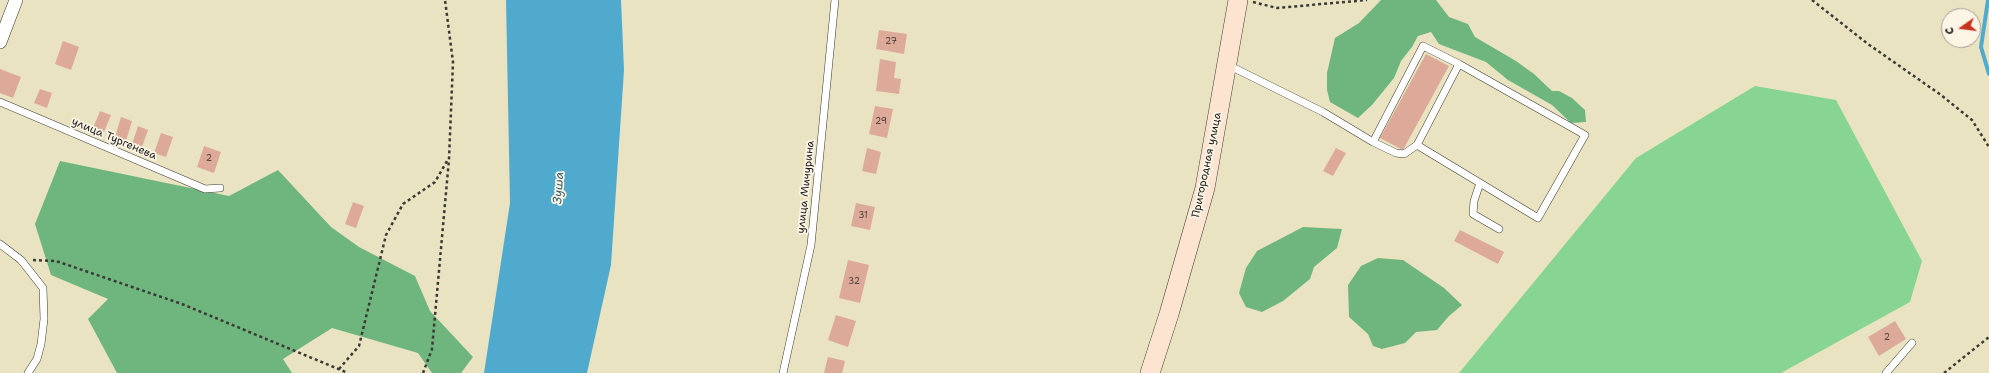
<!DOCTYPE html>
<meta charset="utf-8">
<style>
body{margin:0}
#map{position:relative;width:1989px;height:373px;overflow:hidden;background:#eae3c2;font-family:"Shantell Sans",sans-serif}
canvas{display:block}
.north{position:absolute;left:1941px;top:8px;width:40px;height:40px;box-sizing:border-box;background:#fcf5e5;border:1px solid #a29e95;border-radius:50%;rotate:256deg;font-size:11px;font-weight:700;line-height:16px;text-align:center;color:#1c1c1c}
.north::after{content:'';display:block;margin:auto;width:14px;height:18px;background:#c8321e;clip-path:polygon(50% 0,100% 100%,50% 72%,0 100%)}
</style>
<div id="map">
<canvas width="1989" height="373"></canvas>
<div class="north">С</div>
</div>
<script>
const ctx = document.querySelector('canvas').getContext('2d');
ctx.lineJoin = 'round';
function paint(path, color) { ctx.fillStyle = color; ctx.fill(path, 'evenodd'); }
const toPath = rows => new Path2D(rows.map(r => 'M' + r).join(''));
function trace(path, color, width, dash) { ctx.strokeStyle = color; ctx.lineWidth = width; ctx.lineCap = dash ? 'butt' : 'round'; ctx.setLineDash(dash || []); ctx.stroke(path); }
function label(font, color, halo, rows, align = 'center') {
  ctx.font = font + ' "Shantell Sans",sans-serif'; ctx.lineWidth = 3.5; ctx.setLineDash([]); ctx.textBaseline = 'middle'; ctx.strokeStyle = halo; ctx.fillStyle = color; for (const [text, x, y, turn = 0] of rows) {
    ctx.save(); ctx.translate(x, y); ctx.rotate((+turn || 0) * Math.PI / 180); ctx.textAlign = isNaN(turn) ? turn : align; if (halo) ctx.strokeText(text, 0, 0); ctx.fillText(text, 0, 0); ctx.restore();
  }
}
paint(toPath([
 [1755,86,1836,100,1922,261,1910,302,1781,373,1459,373,1636,158]
]), '#88d593');
paint(toPath([
 [1381,0,1436,0,1449,17,1468,24,1475,37,1516,61,1534,74,1552,91,1559,91,1572,98,1585,110,1586,122,1571,123,1552,105,1508,80,1486,62,1439,44,1431,32,1418,36,1412,47,1401,61,1394,78,1372,105,1358,118,1330,102,1327,90,1327,73,1335,38,1359,23],
 [60,161,229,196,278,170,331,227,359,247,415,276,430,311,473,357,461,373,432,373,418,353,332,328,283,359,292,373,117,373,88,319,108,299,51,275,35,224],
 [1303,227,1342,229,1337,248,1314,267,1310,279,1283,301,1262,312,1246,307,1239,293,1246,268,1257,251],
 [1378,258,1403,260,1444,288,1462,305,1449,316,1437,330,1416,332,1405,343,1382,349,1373,346,1368,334,1349,317,1348,285,1361,266]
]), '#6eb67d');
paint(toPath([
 [506,0,621,0,624,70,611,265,587,373,484,373,510,203]
]), '#50aace');
trace(toPath([
 [1988,0,1981,47,1989,74]
]), '#50aace', 4);
paint(toPath([
 [879,30,907,34,904,54,876,49],
 [63,41,79,47,71,70,55,64],
 [1426,54,1449,66,1403,150,1380,138],
 [880,59,896,62,894,78,901,79,899,94,876,91],
 [0,69,21,77,13,98,0,93],
 [40,89,52,93,47,108,34,103],
 [875,106,893,109,887,138,869,134],
 [100,111,111,115,104,132,93,128],
 [121,117,132,121,126,141,115,137],
 [138,126,148,130,142,147,132,144],
 [161,133,173,137,166,157,154,153],
 [204,146,221,152,214,173,197,167],
 [867,148,881,152,876,174,862,171],
 [1336,148,1346,153,1333,176,1323,171],
 [353,202,364,206,356,228,345,224],
 [856,203,875,207,870,230,851,226],
 [1460,230,1504,252,1498,264,1454,241],
 [848,260,869,265,860,303,839,298],
 [836,315,856,321,848,347,828,340],
 [1895,321,1906,339,1879,356,1868,337],
 [828,357,845,361,842,373,824,373]
]), '#ddaa9a');
const lane = toPath([
 [1228,65,1323,112,1373,142,1396,153,1404,154,1417,145,1538,218,1585,135,1459,64,1417,145],
 [0,102,205,189,220,188],
 [1373,142,1423,46,1459,64],
 [1480,183,1474,201,1473,214,1499,229],
 [0,244,21,260,43,288,44,319,41,344,37,359,28,373],
 [783,373,811,245,835,0],
 [1886,373,1912,343]
]);
const street = toPath([
 [0,42,16,0]
]);
const secondary = toPath([
 [1150,373,1169,314,1205,188,1238,0]
]);
trace(lane, '#3b3a35', 8);
trace(street, '#3b3a35', 14);
trace(secondary, '#3b3a35', 20);
trace(toPath([
 [1812,0,1868,44,1941,95,1972,120,1989,147],
 [1253,2,1277,8,1367,0],
 [33,260,56,261,182,304,348,373],
 [339,369,359,346,386,235,403,204,435,182,447,161],
 [423,373,432,349,449,159,453,62,445,0],
 [1944,373,1989,337]
]), '#3b3a35', 2.5, [3, 3]);
trace(lane, '#fff', 7);
trace(street, '#fff', 13);
trace(secondary, '#fde4d1', 19);
label('9px', '#4c403c', null, [
 ["27",891,42],
 ["29",881,122],
 ["2",209,159],
 ["31",863,216],
 ["32",854,282],
 ["2",1887,338]
]);
label('11px', '#1c1c1c', '#fcf5e5', [
 ["улица Тургенева",114,139,23],
 ["Пригородная улица",1207,165,-78],
 ["улица Мичурина",806,187,-84]
]);
label('italic 12px', '#335c6c', '#fcf5e5', [
 ["Зуша",559,188,-86]
]);
</script>
